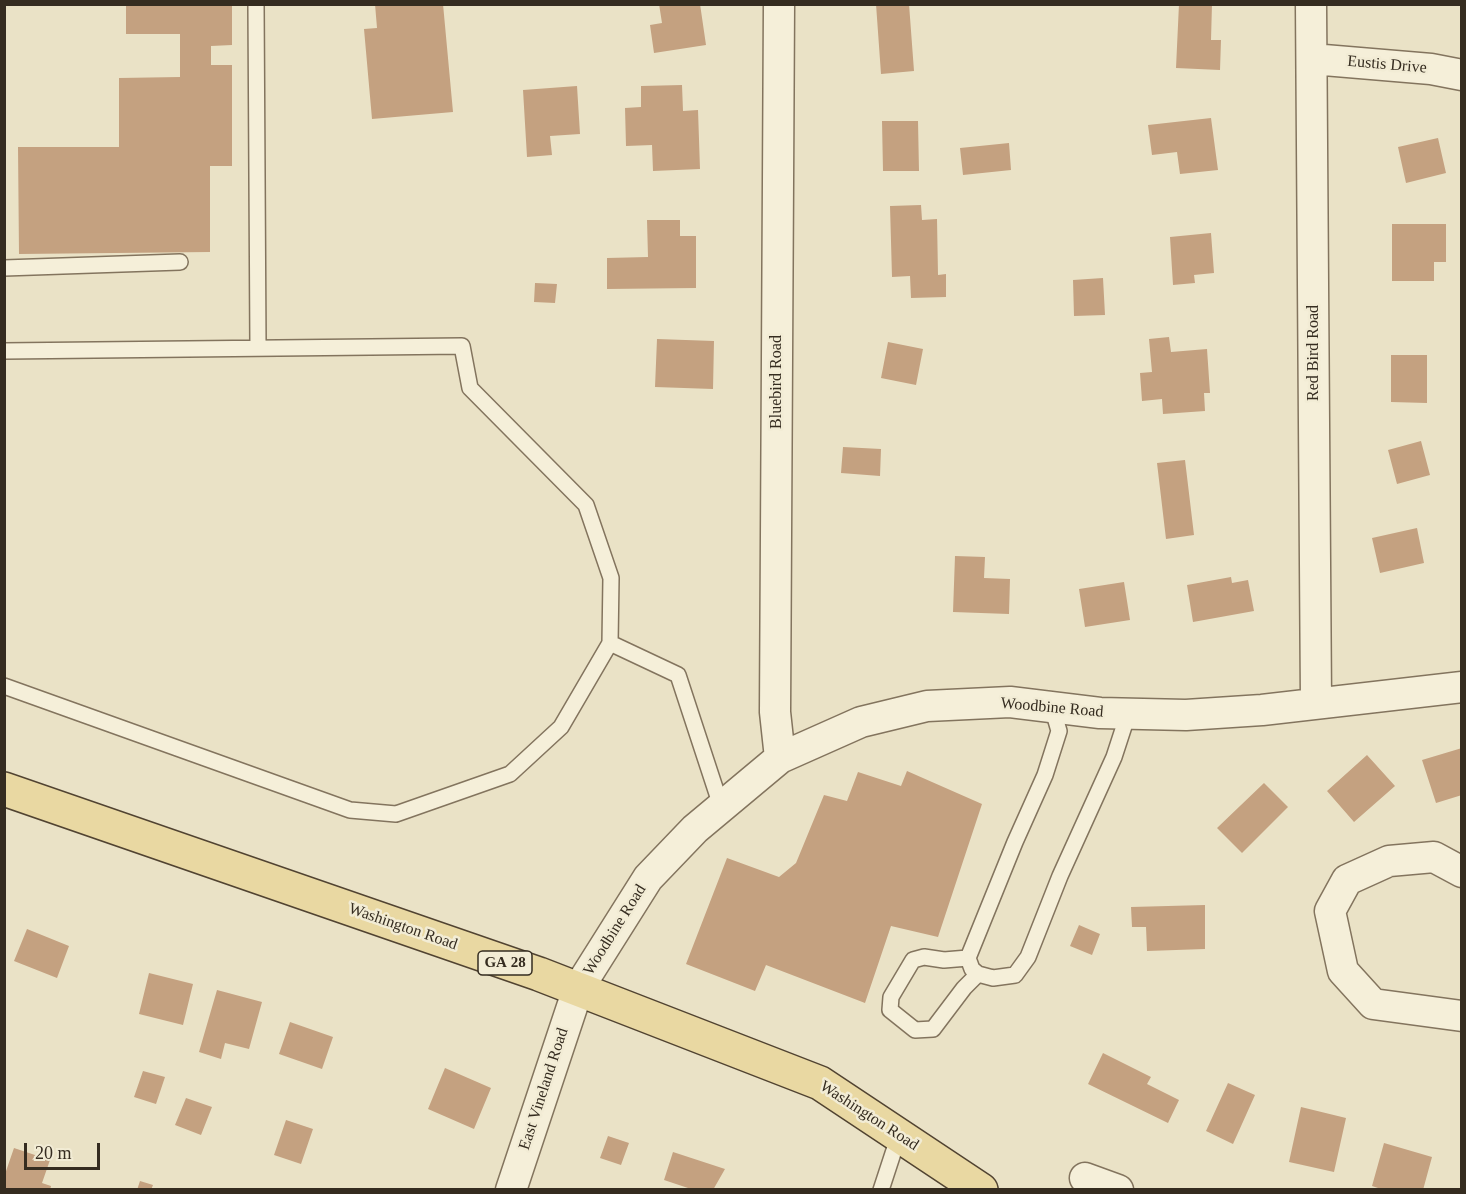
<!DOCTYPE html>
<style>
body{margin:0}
#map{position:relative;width:1466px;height:1194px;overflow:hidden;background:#eae2c6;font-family:Georgia,serif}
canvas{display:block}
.frame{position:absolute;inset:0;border:6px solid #352c20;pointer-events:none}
.scale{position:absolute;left:24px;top:1143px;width:76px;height:27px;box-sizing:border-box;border:3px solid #352c20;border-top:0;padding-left:8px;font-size:18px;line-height:21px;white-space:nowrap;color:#352c20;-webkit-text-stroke:4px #f2ecd5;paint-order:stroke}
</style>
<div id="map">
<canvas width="1466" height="1194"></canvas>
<div class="frame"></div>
<div class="scale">20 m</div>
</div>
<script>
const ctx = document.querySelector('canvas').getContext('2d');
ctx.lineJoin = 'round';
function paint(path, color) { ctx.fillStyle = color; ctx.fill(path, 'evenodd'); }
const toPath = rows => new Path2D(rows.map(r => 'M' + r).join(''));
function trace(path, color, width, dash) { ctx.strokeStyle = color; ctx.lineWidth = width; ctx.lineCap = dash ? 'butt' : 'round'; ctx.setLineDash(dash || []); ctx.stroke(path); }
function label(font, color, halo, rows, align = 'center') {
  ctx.font = font + ' Georgia,serif'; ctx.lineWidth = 5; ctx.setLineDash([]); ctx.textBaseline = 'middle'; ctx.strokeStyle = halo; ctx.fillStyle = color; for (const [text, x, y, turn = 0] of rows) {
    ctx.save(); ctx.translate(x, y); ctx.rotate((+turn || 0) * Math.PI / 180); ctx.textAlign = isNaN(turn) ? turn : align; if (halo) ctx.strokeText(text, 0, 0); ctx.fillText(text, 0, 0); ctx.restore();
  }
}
paint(toPath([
 [126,4,232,4,232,45,211,46,211,65,232,65,232,166,210,166,210,252,19,254,18,147,119,147,119,78,180,77,180,34,126,34],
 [375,4,443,4,453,112,372,119,364,29,377,28],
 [659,4,700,4,706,45,654,53,650,25,662,23],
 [876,4,909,4,914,71,881,74],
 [1179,4,1212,4,1211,40,1221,40,1220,70,1176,68],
 [682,85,683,111,698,110,700,169,653,171,652,145,626,146,625,108,641,107,641,86],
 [577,86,580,134,550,136,552,155,527,157,523,90],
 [1211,118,1218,170,1180,174,1177,152,1152,155,1148,125],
 [882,121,918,121,919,171,883,171],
 [1438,138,1446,173,1406,183,1398,147],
 [1009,143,1011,170,963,175,960,148],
 [921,205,922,220,937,219,938,275,946,274,946,297,911,298,910,276,892,277,890,206],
 [647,220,680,220,680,236,696,236,696,288,607,289,607,258,648,257],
 [1392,224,1446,224,1446,262,1434,262,1434,281,1392,281],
 [1211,233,1214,273,1194,275,1195,283,1173,285,1170,237],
 [1103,278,1105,315,1074,316,1073,280],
 [535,283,557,284,555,303,534,302],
 [1169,337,1171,352,1207,349,1210,393,1204,393,1205,411,1163,414,1162,399,1142,401,1140,373,1152,372,1149,339],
 [657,339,714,341,713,389,655,387],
 [888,342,923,349,916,385,881,378],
 [1391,355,1427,355,1427,403,1391,402],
 [1421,441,1430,475,1397,484,1388,450],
 [843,447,881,449,880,476,841,473],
 [1185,460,1194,535,1166,539,1157,463],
 [1417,528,1424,563,1380,573,1372,538],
 [955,556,985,557,984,578,1010,579,1009,614,953,612],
 [1231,577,1232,583,1248,580,1254,611,1193,622,1187,585],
 [1124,582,1130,620,1085,627,1079,589],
 [1462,748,1462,795,1436,803,1422,760],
 [1367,755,1395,786,1354,822,1327,791],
 [907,771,982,804,938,937,891,926,865,1003,766,965,755,991,686,964,727,858,779,877,796,863,824,795,847,801,858,772,901,786],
 [1264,783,1288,807,1242,853,1217,828],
 [1205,905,1205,949,1147,951,1146,927,1132,927,1131,907],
 [1079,925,1100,934,1092,955,1070,946],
 [27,929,69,946,57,978,14,961],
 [149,973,193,984,183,1025,139,1014],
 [217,990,262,1002,249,1049,225,1043,221,1059,199,1052],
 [290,1022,333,1037,322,1069,279,1054],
 [1103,1053,1151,1077,1147,1084,1179,1100,1168,1123,1088,1084],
 [445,1068,491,1088,474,1129,428,1109],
 [143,1071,165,1077,156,1104,134,1097],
 [1228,1083,1255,1095,1233,1144,1206,1131],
 [186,1098,212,1107,201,1135,175,1125],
 [1301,1107,1346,1118,1334,1172,1289,1162],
 [286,1120,313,1129,301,1164,274,1155],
 [608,1136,629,1143,621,1165,600,1158],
 [1384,1143,1432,1157,1423,1190,1384,1190,1372,1186],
 [14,1148,50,1160,42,1183,51,1186,50,1190,4,1189,4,1177],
 [673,1152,725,1169,713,1190,694,1190,664,1180],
 [140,1181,153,1185,151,1190,137,1190]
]), '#c4a180');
const service = toPath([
 [256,4,258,348],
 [4,268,180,262],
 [4,351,462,346,470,388,586,505,611,578,610,643,561,727,510,774,396,814,350,810,4,686],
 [610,643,678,675,721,806],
 [1052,707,1059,731,1045,775,1015,842,968,958,972,969,978,974,993,978,1015,975,1028,957,1060,876,1114,757,1128,714],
 [968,958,944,960,924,957,913,960,891,997,890,1010,915,1030,933,1029,964,988,978,974],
 [881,1190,899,1135]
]);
const minor = toPath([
 [779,4,775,712,780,758],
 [1311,4,1316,702],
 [1312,59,1431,69,1462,75],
 [1462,872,1434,857,1389,861,1347,880,1330,911,1343,971,1373,1004,1462,1016],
 [1085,1178,1118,1190],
 [511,1190,578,989,648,878,695,829,780,758,861,722,927,706,1010,702,1100,713,1186,715,1262,710,1462,687]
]);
const primary = toPath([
 [4,789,539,974,820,1083,981,1190]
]);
trace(service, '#83745e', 18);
trace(minor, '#83745e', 33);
trace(primary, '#514331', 36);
trace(service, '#f5efd9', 15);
trace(minor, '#f5efd9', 30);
trace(primary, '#e9d8a2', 33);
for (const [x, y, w] of [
 [505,963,54]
]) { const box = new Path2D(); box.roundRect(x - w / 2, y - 12, w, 24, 4.5); ctx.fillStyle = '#f2ecd5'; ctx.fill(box); trace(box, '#352c20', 1.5); }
label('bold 15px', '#352c20', null, [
 ["GA 28",505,963]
]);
label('16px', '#352c20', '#f2ecd5', [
 ["Eustis Drive",1387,65,5],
 ["Red Bird Road",1314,353,-90],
 ["Bluebird Road",777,382,-90],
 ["Woodbine Road",1052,708,5],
 ["Washington Road",403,927,19],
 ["Woodbine Road",615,930,-58],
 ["East Vineland Road",544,1089,-72],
 ["Washington Road",869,1116,33]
]);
</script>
